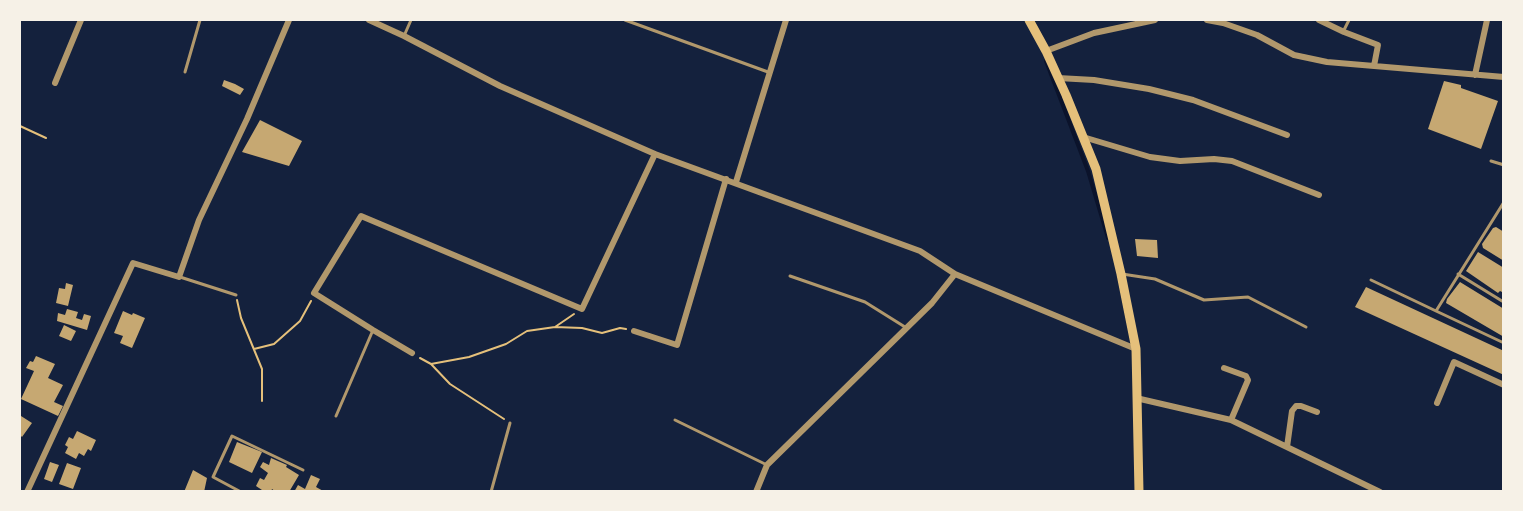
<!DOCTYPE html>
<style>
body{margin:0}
#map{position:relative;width:1523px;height:511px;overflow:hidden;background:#14213d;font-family:Inter,sans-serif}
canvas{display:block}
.frame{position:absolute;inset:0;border:21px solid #f6f1e7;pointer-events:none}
</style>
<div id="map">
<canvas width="1523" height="511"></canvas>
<div class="frame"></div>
</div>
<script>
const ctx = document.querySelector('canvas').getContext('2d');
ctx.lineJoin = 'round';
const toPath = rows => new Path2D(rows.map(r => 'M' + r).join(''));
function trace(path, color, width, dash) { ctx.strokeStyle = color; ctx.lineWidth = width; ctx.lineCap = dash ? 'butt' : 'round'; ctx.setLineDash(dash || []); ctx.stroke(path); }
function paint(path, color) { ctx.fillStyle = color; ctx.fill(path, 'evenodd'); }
trace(toPath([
 [1046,61,1088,171,1108,238]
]), '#0b132b', 4);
paint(toPath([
 [224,80,235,84,244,89,240,95,222,86],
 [1444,81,1461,85,1461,88,1498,101,1481,149,1428,129],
 [260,120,302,141,289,166,242,152],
 [1496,227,1504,232,1504,261,1483,248,1482,244,1493,228],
 [1135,239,1157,240,1158,258,1137,256],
 [1478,252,1504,268,1504,293,1500,291,1498,293,1466,271],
 [1460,282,1504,309,1504,337,1446,303,1447,299],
 [66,283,73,285,68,306,56,303,59,288,65,289],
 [1366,287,1504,351,1504,375,1355,307],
 [67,309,78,312,76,318,82,320,84,314,91,316,87,330,57,321,58,313,65,315],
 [123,311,132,315,133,313,145,318,132,348,120,343,123,336,114,333],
 [64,325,76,331,71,341,59,336],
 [36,356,55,364,48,378,63,385,54,402,63,406,58,416,21,399,34,371,26,368,30,361,33,362],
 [21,416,32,423,22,437,20,435,20,419],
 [77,431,96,440,91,451,88,449,84,456,79,453,76,459,65,453,68,447,65,445,69,437,73,439],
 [237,442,262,452,252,473,229,462],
 [271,458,287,465,286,467,299,475,289,492,276,492,272,489,271,492,265,492,256,486,260,478,264,480,268,473,260,467,263,462,269,465],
 [50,462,59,465,52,482,44,479],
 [67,463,81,468,73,489,59,484],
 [193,470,207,478,204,492,184,492],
 [311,475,320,479,316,487,325,492,294,492,298,485,305,489]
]), '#c6a872');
trace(toPath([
 [20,126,46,138],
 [237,300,241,318,262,369,262,401],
 [555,327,582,328,602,333,620,328,626,329],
 [254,349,274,344,300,321,311,301],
 [420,358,431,364,450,384,504,419],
 [431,364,469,357,506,344,527,331,555,327,574,314]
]), '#e5c07b', 2);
trace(toPath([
 [625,20,768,72],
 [1344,30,1349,20],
 [404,36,411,20],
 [185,72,200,20],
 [1491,161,1504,165],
 [1122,274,1155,279,1204,300,1248,297,1306,327],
 [1458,274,1502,301],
 [790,276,865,302,905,327],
 [180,277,236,295],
 [1371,280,1436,311,1504,202],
 [1436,311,1504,343],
 [336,416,373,330],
 [675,420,767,465],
 [241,492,213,477,232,436,303,470],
 [491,492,510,423]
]), '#b1986c', 3);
trace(toPath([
 [369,20,404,36,500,86,655,154,920,251,955,274,1136,349],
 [1207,20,1223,23,1257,35,1294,55,1327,62,1504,77],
 [1319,20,1344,32,1378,45,1374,66],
 [1046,51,1094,33,1155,20],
 [1475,75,1487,20],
 [1058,78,1094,80,1149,89,1193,100,1287,135],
 [55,83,81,20],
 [1083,137,1150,157,1180,161,1214,159,1232,161,1319,195],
 [736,182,786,20],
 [634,331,677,345,726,179],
 [412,353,373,330,314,293,361,216,582,309,655,154],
 [1224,368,1246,376,1248,380,1231,420],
 [1136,398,1231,420,1380,492],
 [1437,403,1454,362,1504,385],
 [1287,447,1292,411,1296,406,1301,406,1317,412],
 [27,492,133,263,179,277,199,220,247,119,289,20],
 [756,492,767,465,932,303,955,274]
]), '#b1986c', 6);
trace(toPath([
 [1029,20,1046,51,1066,95,1096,169,1121,274,1136,349,1139,492]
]), '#e5c07b', 9);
</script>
